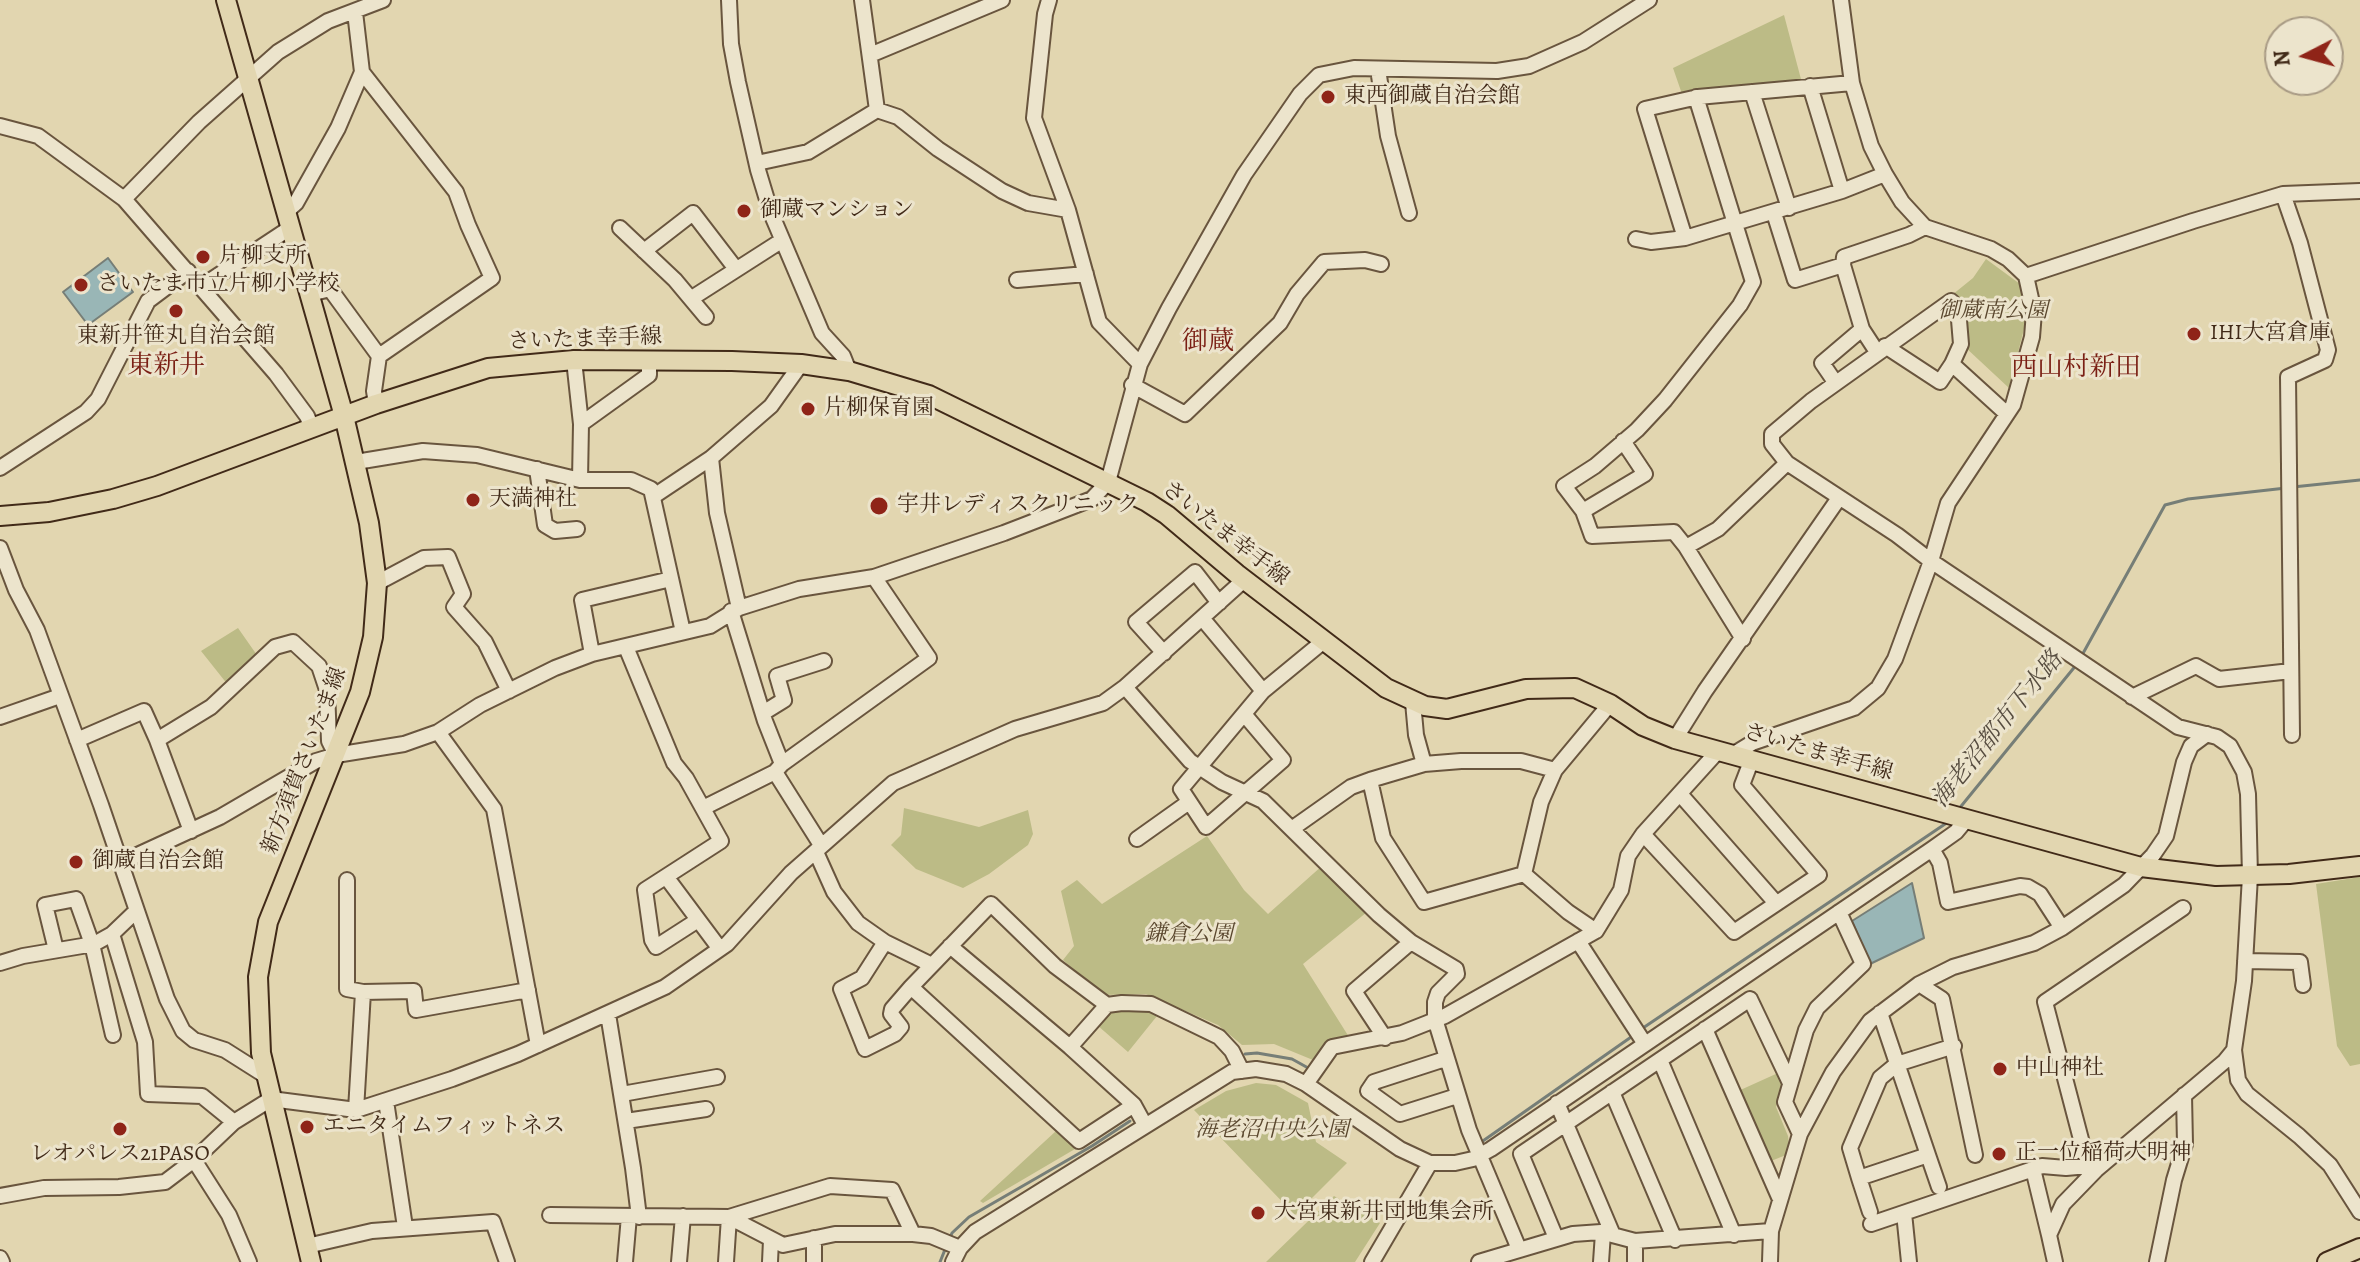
<!DOCTYPE html>
<meta charset="utf-8">
<style>
body{margin:0}
#map{position:relative;width:2360px;height:1262px;overflow:hidden;background:#e2d6b0;font-family:Alegreya,serif}
canvas{display:block}
.north{position:absolute;left:2264px;top:16px;width:80px;height:80px;box-sizing:border-box;background:#ece4cc;border:2px solid #a89a84;border-radius:50%;rotate:264deg;font-size:22px;font-weight:700;line-height:32px;text-align:center;color:#412a18}
.north::after{content:'';display:block;margin:auto;width:28px;height:36px;background:#8f2418;clip-path:polygon(50% 0,100% 100%,50% 72%,0 100%)}
</style>
<div id="map">
<canvas width="2360" height="1262"></canvas>
<div class="north">N</div>
</div>
<script>
const ctx = document.querySelector('canvas').getContext('2d');
ctx.lineJoin = 'round';
function paint(path, color) { ctx.fillStyle = color; ctx.fill(path, 'evenodd'); }
const toPath = rows => new Path2D(rows.map(r => 'M' + r).join(''));
function trace(path, color, width, dash) { ctx.strokeStyle = color; ctx.lineWidth = width; ctx.lineCap = dash ? 'butt' : 'round'; ctx.setLineDash(dash || []); ctx.stroke(path); }
function label(font, color, halo, rows, align = 'center') {
  ctx.font = font + ' Alegreya,"Noto Serif JP",serif'; ctx.lineWidth = 6; ctx.setLineDash([]); ctx.textBaseline = 'middle'; ctx.strokeStyle = halo; ctx.fillStyle = color; for (const [text, x, y, turn = 0] of rows) {
    ctx.save(); ctx.translate(x, y); ctx.rotate((+turn || 0) * Math.PI / 180); ctx.textAlign = isNaN(turn) ? turn : align; if (halo) ctx.strokeText(text, 0, 0); ctx.fillText(text, 0, 0); ctx.restore();
  }
}
paint(toPath([
 [1784,15,1802,83,1682,94,1673,68],
 [1986,259,2020,284,2023,292,2026,321,2009,388,1965,347,1952,295,1973,278],
 [238,628,259,658,228,685,201,651],
 [904,808,979,827,1028,810,1033,834,1028,845,989,874,963,888,916,869,891,845,901,835],
 [1207,836,1244,890,1268,914,1323,865,1367,912,1303,964,1349,1037,1327,1044,1313,1060,1274,1044,1242,1045,1218,1025,1146,994,1102,995,1063,960,1074,946,1061,891,1077,880,1102,904],
 [2360,877,2360,1064,2350,1066,2337,1046,2316,884],
 [1108,1010,1143,1010,1157,1016,1128,1052,1097,1025],
 [1778,1073,1782,1086,1776,1107,1788,1136,1789,1145,1786,1155,1766,1163,1736,1092],
 [1256,1083,1276,1085,1308,1103,1316,1142,1347,1163,1295,1215,1194,1110,1226,1091],
 [1056,1131,1075,1149,983,1203,980,1201],
 [1334,1196,1380,1223,1355,1262,1266,1262]
]), '#bcbb86');
const water = toPath([
 [108,258,133,292,88,325,63,292,108,258],
 [1912,883,1924,938,1870,964,1852,921,1912,883]
]);
paint(water, '#99b6b6');
trace(water, '#767e77', 2);
trace(toPath([
 [2293,487,2360,480],
 [2081,657,2165,505,2188,499,2286,488],
 [1958,810,2077,664],
 [1640,1030,1948,822],
 [1245,1054,1257,1053,1292,1059,1310,1069],
 [1480,1143,1634,1035],
 [949,1240,952,1233,969,1217,1092,1146,1130,1121],
 [940,1262,946,1247]
]), '#767e77', 3);
const minor = toPath([
 [729,0,731,44,738,82,758,170,771,213,822,333,843,356,849,371],
 [862,0,877,110],
 [1049,0,1045,14,1034,118,1068,210,1099,322,1140,364],
 [870,55,1002,0],
 [1378,69,1388,136,1409,213],
 [362,72,456,192,468,225,492,278,379,356,374,391,376,404],
 [1852,83,1698,97,1645,109,1685,238,1842,191,1885,174],
 [1810,86,1842,191],
 [1752,92,1789,208],
 [1696,97,1753,282,1740,305,1665,400,1637,430,1595,466,1564,486,1583,511,1592,536,1674,532,1686,547,1743,639],
 [877,110,898,117,938,149,1002,191,1028,203,1068,210],
 [0,126,38,136,124,199,276,374,307,416,312,428],
 [757,163,808,152,877,110],
 [2283,194,2300,243,2328,350,2325,360,2288,377,2292,735],
 [124,199,199,122,278,52,328,21,383,0],
 [286,212,296,203,338,128,362,72,355,12],
 [1774,213,1795,280,1843,265,1844,257,1909,235,1925,227],
 [620,228,675,280,706,317],
 [1636,239,1651,242,1685,238],
 [644,251,693,213,736,269],
 [1843,265,1862,329,1877,352],
 [2026,276,2193,221,2283,194,2360,191],
 [1017,280,1086,274],
 [202,286,290,228],
 [310,294,330,289,379,356],
 [692,298,781,241],
 [1885,346,1940,382,1952,364,2007,414],
 [574,360,581,424,580,480],
 [1952,364,1961,344,1958,308,1951,301,1811,401,1772,434,1772,444,1787,463,1897,535,1931,561,2178,727,2217,737,2230,746,2244,772,2248,794,2250,876,2244,981,2234,1050,2238,1080,2247,1094,2299,1136,2330,1165,2360,1212],
 [1835,382,1822,363,1862,329],
 [1132,385,1185,414,1280,323,1297,294,1324,262,1365,260,1381,264],
 [581,424,649,375,649,361],
 [711,458,717,513,739,608],
 [356,462,423,451,477,455,580,480,631,480,651,489,683,632],
 [0,468,86,412,98,399,148,301,188,271],
 [537,469,545,525,555,531,577,529],
 [654,496,711,458,771,406,801,364],
 [1583,511,1645,474,1623,441],
 [1686,547,1718,529,1787,463],
 [0,548,16,590,37,630,101,805,167,999,183,1031,194,1040,225,1050,266,1076],
 [377,583,424,558,448,557,463,594,454,607,485,642,509,691],
 [731,611,765,721,782,764],
 [1202,618,1263,691],
 [626,647,674,763,686,778,721,841,645,890,652,940,656,947,698,920],
 [1164,653,1136,622,1195,572,1219,603],
 [592,654,582,600,671,579],
 [1125,687,1190,761,1222,782,1263,801,1379,915,1411,942,1456,969,1457,974,1438,993,1435,1002,1435,1019,1469,1130,1519,1249],
 [2132,697,2196,666,2219,679,2291,671],
 [1413,702,1416,735,1424,764],
 [763,713,784,700,777,676,824,661],
 [1244,714,1283,760,1206,827,1181,789,1263,691,1325,640],
 [0,717,60,696],
 [438,732,494,809,538,1045],
 [1675,739,1705,691,1839,498],
 [77,740,144,711,157,740,211,707,275,647,293,642,319,666,327,690,329,741,336,755],
 [157,740,191,831],
 [1734,754,1752,743,1854,708,1878,688,1895,659,1931,561,1948,503,2013,405,2032,337,2034,312,2026,276,2008,259,1991,249,1925,227,1902,202,1885,174,1871,146,1852,83,1841,0],
 [1555,770,1521,761,1461,761,1424,764,1370,780,1383,838,1424,902,1524,874,1541,802,1555,770,1610,704],
 [775,772,821,845],
 [1680,794,1776,903],
 [703,808,775,772,782,764,929,658,874,577],
 [1293,828,1351,787,1370,780],
 [1643,834,1734,932,1819,875,1742,785,1752,759],
 [1137,839,1189,802],
 [1932,849,1940,863,1948,902,2020,886,2028,887,2040,894,2062,928],
 [816,852,834,892,858,923,885,942,932,965],
 [120,863,220,817,316,761,336,755,404,744,438,732,480,705,555,668,592,654,710,626,739,608,799,589,874,577,1004,533,1092,499,1108,482,1140,364,1169,308,1244,175,1300,94,1319,75,1354,68,1497,71,1529,66,1583,42,1649,0],
 [1524,874,1568,912,1596,931],
 [667,878,720,949],
 [347,880,347,989,363,992],
 [112,934,145,1042,148,1094,202,1096,234,1122],
 [1578,941,1645,1044],
 [885,942,862,978,841,989,865,1049,895,1034,901,1027,891,1014,892,1009,911,987],
 [950,946,1070,1047,1134,1105],
 [56,950,45,905,76,899,92,944,113,1035],
 [2245,961,2300,962,2303,985],
 [0,963,23,956,94,944,112,934,135,912],
 [1919,984,1942,999,1975,1155],
 [1107,1005,1055,966,991,904,911,987,1079,1141,1134,1105,1145,1125],
 [1880,1013,1928,1155],
 [608,1014,633,1168,639,1217],
 [1705,1029,1779,1197],
 [1385,1038,1354,991,1411,942],
 [1070,1047,1107,1005,1122,1003,1151,1004,1219,1037,1232,1051,1242,1071],
 [1445,1059,1374,1082,1368,1091,1400,1114,1457,1096],
 [1660,1060,1734,1235],
 [1306,1084,1332,1047,1402,1033,1445,1016,1596,931,1621,890,1628,856,1643,834,1719,750],
 [1612,1092,1675,1240],
 [622,1094,717,1077],
 [386,1101,405,1227],
 [1557,1103,1613,1235],
 [356,1110,363,992,414,991,416,1010,528,990],
 [626,1121,706,1109],
 [1800,1134,1785,1102,1806,1030,1817,1008,1863,964,1839,912],
 [194,1160,229,1215,249,1262],
 [2033,1169,2049,1235],
 [2096,1170,2088,1166,2045,1002,2183,908],
 [1859,1178,1850,1148,1880,1078,1897,1064,1954,1046],
 [0,1196,44,1188,119,1187,165,1182,194,1160,234,1122,271,1099,356,1110,452,1079,518,1054,665,987,727,944,791,873,893,783,1015,729,1103,703,1125,687,1244,580],
 [1870,1212,1859,1178,1928,1155,1939,1187],
 [1904,1213,1909,1262],
 [550,1215,729,1217,783,1245,835,1234,913,1234,931,1236,960,1248],
 [1871,1224,2042,1166,2066,1168,2088,1166],
 [1556,1238,1521,1154,1750,999,1790,1083],
 [1635,1241,1635,1262],
 [307,1246,372,1231,493,1222,507,1262],
 [0,1258,2,1262],
 [625,1262,629,1216],
 [679,1262,683,1216],
 [726,1262,729,1217,830,1186,892,1190,913,1234],
 [770,1262,771,1240],
 [814,1262,814,1238],
 [953,1262,960,1248,975,1232,1232,1072,1256,1069,1286,1074,1306,1084,1400,1149,1430,1163,1455,1163,1473,1159,1491,1149,1932,849,1956,832,1966,820],
 [1372,1262,1430,1163],
 [1479,1262,1573,1234,1601,1232,1635,1241,1771,1231],
 [1601,1262,1603,1233],
 [1770,1262,1771,1231,1800,1134,1833,1072,1870,1021,1919,984,1953,967,2034,943,2062,928,2124,885,2153,855,2166,836,2184,762,2191,746,2207,734],
 [2055,1262,2049,1235,2063,1204,2096,1170,2225,1061,2234,1050],
 [2157,1262,2174,1180,2185,1144,2184,1095]
]);
const major = toPath([
 [226,0,344,416,369,523,377,583,373,637,360,692,268,922,258,977,261,1053,311,1262],
 [0,516,49,512,113,499,157,486,376,404,488,368,574,360,732,361,801,364,849,371,929,395,1147,502,1167,515,1237,574,1386,688,1425,706,1447,709,1526,689,1575,688,1610,704,1643,726,1675,739,2141,867,2216,876,2289,874,2360,866],
 [2327,1262,2360,1248]
]);
trace(minor, '#69553e', 18);
trace(major, '#412a18', 22);
trace(minor, '#ece4cc', 14);
trace(major, '#e2d6b0', 18);
for (const [x, y, r, color] of [
 [1328,97,8,"#8f2418"],
 [744,211,8,"#8f2418"],
 [203,257,8,"#8f2418"],
 [81,285,8,"#8f2418"],
 [176,311,8,"#8f2418"],
 [2194,334,8,"#8f2418"],
 [808,409,8,"#8f2418"],
 [473,500,8,"#8f2418"],
 [879,506,10,"#8f2418"],
 [76,862,8,"#8f2418"],
 [2000,1069,8,"#8f2418"],
 [307,1127,8,"#8f2418"],
 [120,1129,8,"#8f2418"],
 [1999,1154,8,"#8f2418"],
 [1258,1213,8,"#8f2418"]
]) { const dot = new Path2D(); dot.arc(x, y, r, 0, 2 * Math.PI); ctx.fillStyle = color; ctx.fill(dot); trace(dot, '#ece4cc', 3); }
label('22px', '#412a18', '#ece4cc', [
 ["東西御蔵自治会館",1344,97],
 ["御蔵マンション",760,211],
 ["片柳支所",219,257],
 ["さいたま市立片柳小学校",97,285],
 ["IHI大宮倉庫",2210,334],
 ["東新井笹丸自治会館",176,337,"center"],
 ["片柳保育園",824,409],
 ["天満神社",489,500],
 ["宇井レディスクリニック",897,506],
 ["御蔵自治会館",92,862],
 ["中山神社",2016,1069],
 ["エニタイムフィットネス",323,1127],
 ["正一位稲荷大明神",2015,1154],
 ["レオパレス21PASO",120,1155,"center"],
 ["大宮東新井団地集会所",1274,1213]
], 'left');
label('italic 22px', '#5a472e', '#ece4cc', [
 ["御蔵南公園",1993,312],
 ["鎌倉公園",1189,935],
 ["海老沼中央公園",1272,1131]
]);
label('22px', '#412a18', '#ece4cc', [
 ["さいたま幸手線",585,340,-2],
 ["さいたま幸手線",1225,534,38],
 ["さいたま幸手線",1818,753,16],
 ["新方須賀さいたま線",305,761,-69]
]);
label('italic 24px', '#574d40', '#ece4cc', [
 ["海老沼都市下水路",1998,730,-51]
]);
label('26px', '#7a1f14', '#ece4cc', [
 ["御蔵",1208,343],
 ["東新井",166,367],
 ["西山村新田",2076,369]
]);
</script>
